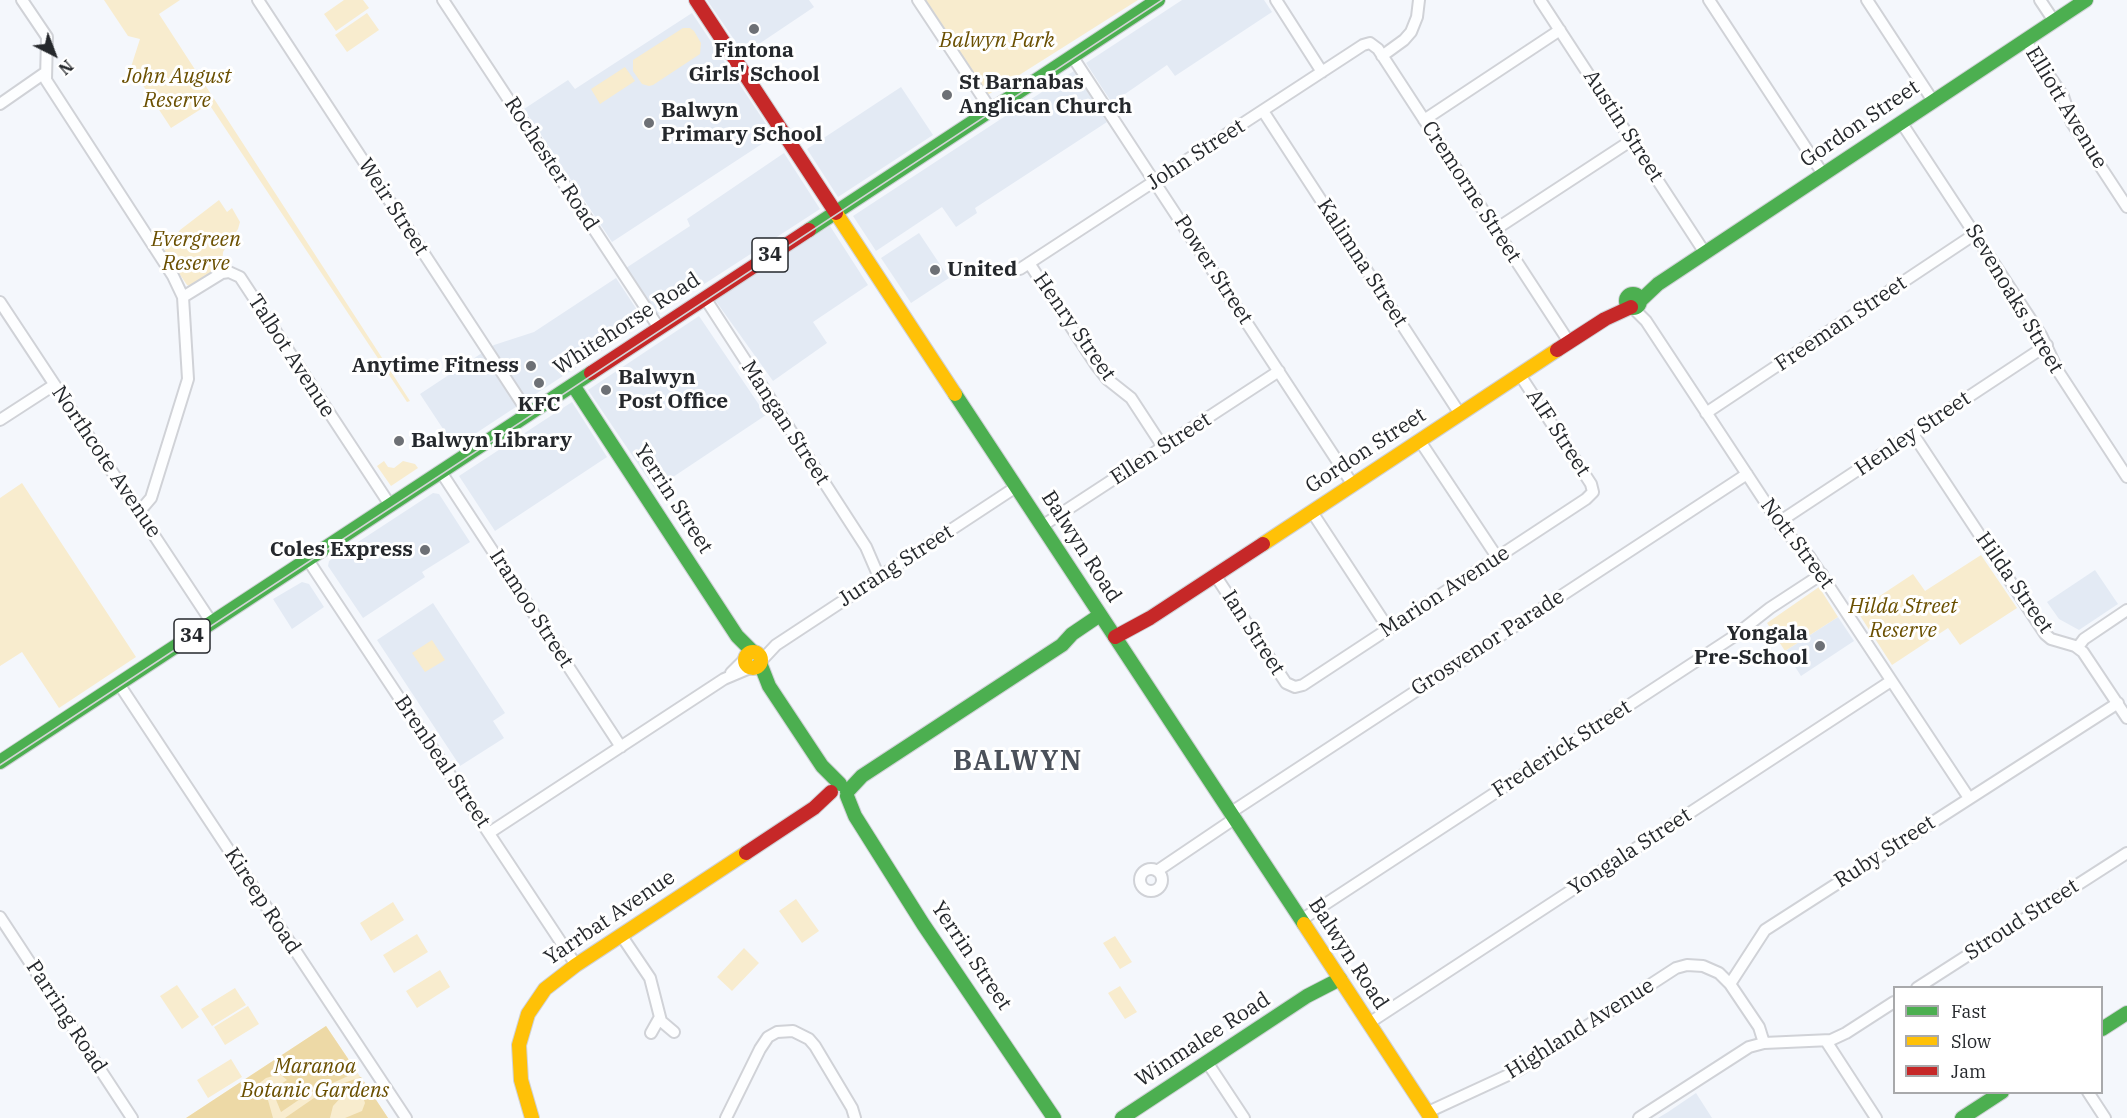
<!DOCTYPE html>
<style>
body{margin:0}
#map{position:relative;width:2127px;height:1118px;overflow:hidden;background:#f4f7fc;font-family:"IBM Plex Serif",serif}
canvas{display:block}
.legend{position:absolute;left:1893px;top:986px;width:210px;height:108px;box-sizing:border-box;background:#fff;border:2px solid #a8a9ab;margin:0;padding:8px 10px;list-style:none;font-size:18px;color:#25282c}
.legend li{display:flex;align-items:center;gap:12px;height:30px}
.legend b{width:30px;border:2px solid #a8a9ab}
.north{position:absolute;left:24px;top:24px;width:60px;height:60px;-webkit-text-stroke:4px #fff;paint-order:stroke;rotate:138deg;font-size:16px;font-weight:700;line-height:24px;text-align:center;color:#25282c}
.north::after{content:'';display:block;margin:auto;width:21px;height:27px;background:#25282c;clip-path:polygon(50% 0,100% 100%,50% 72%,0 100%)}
</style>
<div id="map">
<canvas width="2127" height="1118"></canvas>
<ul class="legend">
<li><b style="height:8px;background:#4caf50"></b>Fast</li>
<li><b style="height:8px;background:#ffc107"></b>Slow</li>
<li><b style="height:8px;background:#c62828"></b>Jam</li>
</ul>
<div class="north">N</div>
</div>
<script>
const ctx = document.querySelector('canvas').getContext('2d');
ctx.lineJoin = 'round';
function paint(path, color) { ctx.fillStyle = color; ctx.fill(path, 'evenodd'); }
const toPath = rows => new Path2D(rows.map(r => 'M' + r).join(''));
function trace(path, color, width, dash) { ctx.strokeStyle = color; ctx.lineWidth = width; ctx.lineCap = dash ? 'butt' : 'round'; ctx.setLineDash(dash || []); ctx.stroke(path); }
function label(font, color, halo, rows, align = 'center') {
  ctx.font = font + ' "IBM Plex Serif",serif'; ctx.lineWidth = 6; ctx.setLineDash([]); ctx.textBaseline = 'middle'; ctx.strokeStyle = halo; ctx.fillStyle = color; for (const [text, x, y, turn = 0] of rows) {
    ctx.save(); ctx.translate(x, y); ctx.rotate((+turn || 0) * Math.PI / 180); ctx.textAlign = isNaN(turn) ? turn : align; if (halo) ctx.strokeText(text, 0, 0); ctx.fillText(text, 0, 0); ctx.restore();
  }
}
paint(toPath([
 [707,0,809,0,814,7,744,54],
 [1182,0,1264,0,1272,12,1175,76,1167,65,1112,103,1086,63],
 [692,13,774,136,612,242,524,109,568,80,575,89],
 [1074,71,1107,122,975,208,977,213,956,227,942,207,876,251,853,216],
 [901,87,933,135,838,197,807,149],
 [784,153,820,209,658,314,626,268,690,226,687,219],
 [830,226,868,285,813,322,827,343,773,381,715,300],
 [919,233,949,278,911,303,881,258],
 [616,278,645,322,455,447,420,394,494,345,534,332],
 [699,316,766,415,655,489,588,390],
 [572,402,607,457,495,531,459,476],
 [433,493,439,494,470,542,422,572,425,577,363,618,328,566,329,561],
 [2095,570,2118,604,2079,630,2059,619,2047,602],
 [302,582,309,584,324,607,292,629,273,599],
 [433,603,505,713,493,721,504,738,460,766,377,640],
 [1838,617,1854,641,1801,676,1785,651],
 [1696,1093,1712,1118,1658,1118,1668,1112]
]), '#e3eaf4');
paint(toPath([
 [104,0,180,0,159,14,410,401,407,402,209,104,171,128,131,67,140,39,128,36],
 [344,0,363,0,369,8,336,31,324,14],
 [922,0,1138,0,986,96],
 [367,13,379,30,347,52,335,35],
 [683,28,690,28,694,31,701,43,700,54,653,85,649,86,642,84,633,71,633,60],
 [625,67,635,81,600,104,591,89],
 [219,200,227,212,232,208,240,222,238,229,223,252,222,268,193,287,187,285,164,251,180,230],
 [384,461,388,467,394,468,403,461,415,464,418,468,391,486,377,466],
 [22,483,136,657,59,708,22,652,0,666,0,498],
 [1981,555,2017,608,1960,645,1948,628,1892,665,1857,611,1913,574,1925,591],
 [1819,587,1838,617,1785,651,1767,623],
 [432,640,445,660,425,672,412,653],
 [796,899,819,931,802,943,779,911],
 [393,902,404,920,371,941,360,923],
 [417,934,428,952,394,973,383,955],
 [1115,936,1132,962,1120,969,1103,943],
 [744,948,759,963,732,991,717,977],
 [440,970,450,987,417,1008,406,991],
 [177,985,199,1017,182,1029,160,996],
 [1120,986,1137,1012,1125,1019,1108,993],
 [235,988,246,1005,212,1026,201,1009],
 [248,1006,259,1024,225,1045,214,1027],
 [326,1026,388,1118,186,1118],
 [231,1059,242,1077,208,1098,197,1080]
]), '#f8ecce');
paint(toPath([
 [326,1026,357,1072,306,1095,281,1112,272,1090,287,1080,280,1074,266,1078,257,1085,257,1092,266,1093,273,1118,186,1118],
 [361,1077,388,1118,345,1118,362,1111,365,1103,363,1097,357,1092,343,1095,333,1106,330,1118,285,1118,314,1098,338,1085]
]), '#edd9a6');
const street = toPath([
 [22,0,47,37,46,80,173,276,183,297,222,273,229,272,240,277,390,505],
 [258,0,529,414],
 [443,0,659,328],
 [918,0,991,110],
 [1276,0,1322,72],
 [1540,0,1705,253],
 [1709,0,1823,174],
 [1867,0,1933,101],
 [2040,0,2054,21],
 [2025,40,2063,96,2072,123,2127,207],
 [1072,56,1353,485],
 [1382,56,1404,40,1411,32,1417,17,1419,0],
 [0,104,46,72],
 [1263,111,1460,414],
 [1424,120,1560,30],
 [1901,122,2041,335,2058,371,2127,477],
 [1496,229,1632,140],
 [1029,263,1096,365,1107,379,1131,398,1163,447],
 [1020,269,1363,45,1370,43,1378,49,1569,342],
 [705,298,866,547,879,577],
 [0,302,212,623],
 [1633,308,1646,321,1783,529,1809,556,1969,798],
 [1706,413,1975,234],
 [0,420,54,385],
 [1913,434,2045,634,2051,639,2075,646,2083,652,2127,718],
 [1420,441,1497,557],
 [441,472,621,747],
 [139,512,151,498,188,379,183,297],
 [1312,512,1388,628],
 [1779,522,2047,345],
 [1042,526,1279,371],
 [308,560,576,965],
 [1215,575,1286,683,1295,687,1303,685,1586,499,1593,492,1591,484,1520,375],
 [2078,647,2084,639,2127,610],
 [761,661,776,645,1016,487],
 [731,673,744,660],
 [119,684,406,1118],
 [1230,813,1747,474],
 [489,833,724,679,750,668],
 '1140 880a11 11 0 1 1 22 0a11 11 0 1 1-22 0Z',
 [1157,871,1234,819],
 [0,917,132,1118],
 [1301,920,1733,637,1770,608,1822,574],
 [621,935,650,978,661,1021,674,1032],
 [1917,988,2127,853],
 [1369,1023,1891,681],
 [651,1033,660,1017],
 [1826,1041,1876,1118],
 [1764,1043,1759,1027,1730,984,1765,930,2118,703],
 [1207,1062,1244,1118],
 [2088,1092,2105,1118],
 [1428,1112,1519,1070,1676,968,1687,965,1703,966,1719,973,1730,984],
 [726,1118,760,1049,768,1037,777,1032,793,1031,809,1039,815,1046,852,1108,855,1118],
 [1639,1118,1749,1047,1764,1043,1831,1040,1846,1033,1894,1002]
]);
const fast = toPath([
 [809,230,1158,0],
 '1626 301a7 7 0 1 1 14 0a7 7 0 1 1-14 0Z',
 [1640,301,1658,284,2086,0],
 [573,385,737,636,753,652],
 [955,394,1304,924],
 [760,663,769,686,822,766,840,784],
 [0,762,591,373],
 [847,792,862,776,1062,645,1072,634,1100,615],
 [847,796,855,816,923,924,1054,1118],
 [2102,1029,2127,1013],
 [1122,1118,1307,996,1340,979],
 [1962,1118,2002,1092]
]);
const slow = toPath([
 [836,213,955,394],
 [1263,544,1557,350],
 '745 660a8 8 0 1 1 16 0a8 8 0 1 1-16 0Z',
 [1304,924,1431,1118],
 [532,1118,521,1080,519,1045,528,1014,545,989,576,965,746,853]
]);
const jam = toPath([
 [696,0,836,213],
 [1557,350,1605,319,1631,307],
 [591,373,809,230],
 [1115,637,1150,618,1263,544],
 [746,853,814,808,831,792]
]);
trace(street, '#d0d2d7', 14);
trace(fast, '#d0d2d7', 16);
trace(slow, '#d0d2d7', 16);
trace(jam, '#d0d2d7', 16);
trace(street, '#fdfeff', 10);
trace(fast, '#4caf50', 14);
trace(slow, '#ffc107', 14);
trace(jam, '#c62828', 14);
trace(toPath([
 [0,765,1162,0]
]), '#d2d3d5', 1.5);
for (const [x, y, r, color] of [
 [754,29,6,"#6d7075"],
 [947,95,6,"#6d7075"],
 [649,123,6,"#6d7075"],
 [935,270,6,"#6d7075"],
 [531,366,6,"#6d7075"],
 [539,383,6,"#6d7075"],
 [606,390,6,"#6d7075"],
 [399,441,6,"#6d7075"],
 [425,550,6,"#6d7075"],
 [1820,646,6,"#6d7075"]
]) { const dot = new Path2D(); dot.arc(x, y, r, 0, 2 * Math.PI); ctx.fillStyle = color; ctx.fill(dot); trace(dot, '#fff', 2); }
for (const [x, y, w] of [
 [770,255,36],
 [192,636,36]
]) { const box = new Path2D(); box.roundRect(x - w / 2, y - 17, w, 34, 4.5); ctx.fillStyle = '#fff'; ctx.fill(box); trace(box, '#25282c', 1.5); }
label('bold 20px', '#25282c', null, [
 ["34",770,255],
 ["34",192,636]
]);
label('italic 21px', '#6a4f00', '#fff', [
 ["Balwyn Park",997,41],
 ["John August",177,77],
 ["Reserve",177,101],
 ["Evergreen",196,240],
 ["Reserve",196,264],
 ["Hilda Street",1903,607],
 ["Reserve",1903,631],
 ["Maranoa",315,1067],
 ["Botanic Gardens",315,1091]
]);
label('bold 21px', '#25282c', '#fff', [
 ["Fintona",754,51,"center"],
 ["Girls' School",754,75,"center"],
 ["St Barnabas",959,83],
 ["Anglican Church",959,107],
 ["Balwyn",661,111],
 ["Primary School",661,135],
 ["United",947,270],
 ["Anytime Fitness",519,366,"right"],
 ["Balwyn",618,378],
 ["Post Office",618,402],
 ["KFC",539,405,"center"],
 ["Balwyn Library",411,441],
 ["Coles Express",413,550,"right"],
 ["Yongala",1808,634,"right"],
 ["Pre-School",1808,658,"right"]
], 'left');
label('21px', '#25282c', '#fff', [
 ["Elliott Avenue",2066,108,59],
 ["Gordon Street",1860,124,-34],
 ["Austin Street",1623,126,57],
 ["John Street",1196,155,-33],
 ["Rochester Road",551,164,57],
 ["Cremorne Street",1471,192,57],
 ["Weir Street",393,207,57],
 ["Kalimna Street",1362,263,57],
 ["Power Street",1213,270,57],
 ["Sevenoaks Street",2014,299,59],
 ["Whitehorse Road",627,324,-33],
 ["Freeman Street",1841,324,-34],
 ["Henry Street",1074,327,55],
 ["Talbot Avenue",291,356,57],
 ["Mangan Street",785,423,57],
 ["AIF Street",1558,433,57],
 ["Henley Street",1913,434,-34],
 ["Ellen Street",1161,449,-33],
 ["Gordon Street",1366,451,-33],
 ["Northcote Avenue",106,462,56],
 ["Yerrin Street",673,499,57],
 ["Nott Street",1797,544,53],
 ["Balwyn Road",1081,547,57],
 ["Jurang Street",896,566,-33],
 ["Hilda Street",2014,583,55],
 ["Marion Avenue",1445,592,-33],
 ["Iramoo Street",531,609,57],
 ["Ian Street",1253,633,57],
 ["Grosvenor Parade",1488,643,-33],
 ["Frederick Street",1562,749,-33],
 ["Brenbeal Street",442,762,56],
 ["Yongala Street",1630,852,-33],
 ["Ruby Street",1885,852,-33],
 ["Kireep Road",262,901,57],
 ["Yarrbat Avenue",610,918,-34],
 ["Stroud Street",2022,920,-33],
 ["Balwyn Road",1348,954,57],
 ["Yerrin Street",971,956,56],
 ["Parring Road",66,1017,57],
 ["Highland Avenue",1580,1029,-32],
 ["Winmalee Road",1203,1040,-33]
]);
ctx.letterSpacing = '1.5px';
label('bold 27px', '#4a505a', '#fff', [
 ["BALWYN",1018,762]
]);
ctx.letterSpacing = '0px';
</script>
